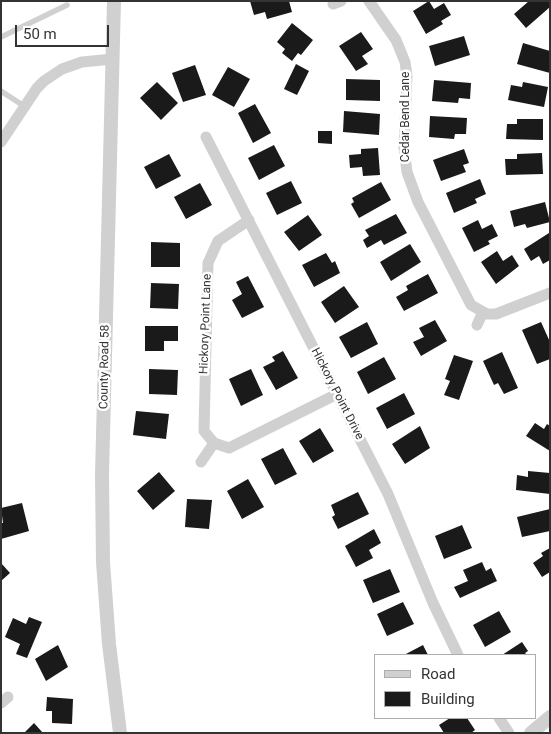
<!DOCTYPE html>
<style>
body{margin:0}
#map{position:relative;width:551px;height:734px;overflow:hidden;background:#fff;font-family:Roboto,sans-serif}
canvas{display:block}
.frame{position:absolute;inset:0;border:2px solid #333;pointer-events:none}
.legend{position:absolute;left:374px;top:654px;width:162px;height:65px;box-sizing:border-box;background:#fff;border:1px solid #adadad;margin:0;padding:6px 9px;list-style:none;font-size:15px;color:#333}
.legend li{display:flex;align-items:center;gap:10px;height:25px}
.legend b{width:25px;border:1px solid #adadad}
.scale{position:absolute;left:15px;top:25px;width:94px;height:22px;box-sizing:border-box;border:2px solid #333;border-top:0;padding-left:6px;font-size:15px;line-height:18px;white-space:nowrap;color:#333;-webkit-text-stroke:4px #fff;paint-order:stroke}
</style>
<div id="map">
<canvas width="551" height="734"></canvas>
<div class="frame"></div>
<ul class="legend">
<li><b style="height:6px;background:#d0d0d0"></b>Road</li>
<li><b style="height:14px;background:#1a1a1a"></b>Building</li>
</ul>
<div class="scale">50 m</div>
</div>
<script>
const ctx = document.querySelector('canvas').getContext('2d');
ctx.lineJoin = 'round';
function paint(path, color) { ctx.fillStyle = color; ctx.fill(path, 'evenodd'); }
const toPath = rows => new Path2D(rows.map(r => 'M' + r).join(''));
function trace(path, color, width, dash) { ctx.strokeStyle = color; ctx.lineWidth = width; ctx.lineCap = dash ? 'butt' : 'round'; ctx.setLineDash(dash || []); ctx.stroke(path); }
function label(font, color, halo, rows, align = 'center') {
  ctx.font = font + ' Roboto,sans-serif'; ctx.lineWidth = 5; ctx.setLineDash([]); ctx.textBaseline = 'middle'; ctx.strokeStyle = halo; ctx.fillStyle = color; for (const [text, x, y, turn = 0] of rows) {
    ctx.save(); ctx.translate(x, y); ctx.rotate((+turn || 0) * Math.PI / 180); ctx.textAlign = isNaN(turn) ? turn : align; if (halo) ctx.strokeText(text, 0, 0); ctx.fillText(text, 0, 0); ctx.restore();
  }
}
paint(toPath([
 [250,1,289,1,292,12,267,19,265,12,254,15],
 [429,1,434,9,444,3,451,15,441,21,443,24,426,34,413,11],
 [529,1,550,1,550,7,526,28,514,14],
 [292,23,313,40,301,55,298,53,292,61,282,53,285,49,277,42],
 [361,32,373,49,362,56,368,64,356,71,339,46],
 [464,36,470,55,435,66,429,46],
 [523,43,550,51,550,73,517,64],
 [296,64,309,71,297,95,284,89],
 [195,65,206,95,183,102,172,73],
 [228,67,250,79,234,107,212,95],
 [346,79,380,80,380,101,346,100],
 [434,80,471,83,470,99,459,98,458,103,432,101],
 [157,82,178,103,161,120,140,98],
 [523,82,548,87,544,107,508,100,511,85,522,87],
 [255,104,271,133,253,143,238,113],
 [344,111,380,114,379,135,343,132],
 [430,116,467,118,466,134,455,134,454,139,429,137],
 [517,119,543,119,543,140,506,139,507,124,517,124],
 [318,131,332,131,332,144,318,143],
 [274,145,285,166,259,180,248,158],
 [378,148,380,175,363,176,362,167,350,168,349,155,361,154,361,149],
 [464,149,469,163,463,165,466,172,441,181,433,160],
 [542,153,543,174,506,175,505,159,517,159,517,154],
 [169,154,181,176,156,189,144,167],
 [480,179,486,194,475,199,477,203,454,213,446,193],
 [291,181,302,203,277,215,266,193],
 [381,182,391,200,359,218,351,204,354,202,352,198],
 [200,183,212,205,186,219,174,197],
 [545,202,550,222,527,228,525,224,514,227,510,211],
 [396,214,407,233,384,245,381,240,367,248,363,240,369,236,365,230],
 [308,215,322,235,299,251,284,232],
 [478,220,482,229,492,224,498,236,488,241,490,244,474,252,462,228],
 [549,233,550,260,543,264,539,256,531,261,524,249],
 [151,242,180,243,180,267,151,267],
 [410,244,421,262,391,281,380,262],
 [497,251,503,261,512,255,519,266,496,284,481,262],
 [326,253,332,263,335,261,340,273,314,287,302,265],
 [428,274,438,293,404,311,396,297,408,290,406,286],
 [248,276,264,307,242,318,232,300,242,294,236,282],
 [151,283,179,284,178,309,150,308],
 [344,286,359,307,335,323,321,302],
 [435,320,447,341,421,356,413,342,424,337,419,328],
 [367,322,378,344,351,358,339,337],
 [541,322,550,342,550,359,537,364,522,330],
 [145,326,178,326,178,341,164,341,164,351,145,351],
 [283,351,298,378,276,390,263,367,275,361,272,357],
 [502,352,518,388,504,394,498,383,494,385,483,361],
 [454,355,473,361,459,400,444,395,450,381,445,379],
 [384,357,396,379,368,394,357,372],
 [149,369,178,370,177,395,149,394],
 [251,369,263,395,241,406,229,379],
 [404,393,415,414,387,429,376,408],
 [136,411,169,414,166,439,133,435],
 [535,423,544,429,547,424,550,426,550,451,526,436],
 [420,426,430,448,405,464,392,444],
 [320,428,334,451,313,463,299,441],
 [283,448,297,474,275,485,261,459],
 [528,471,550,473,550,494,516,490,517,475,528,477],
 [159,472,175,491,153,510,137,491],
 [248,479,264,507,242,519,227,491],
 [358,492,369,514,338,529,332,517,335,515,331,505],
 [187,499,212,500,209,529,185,527],
 [22,503,29,531,1,539,1,523,3,523,1,508],
 [550,509,550,531,522,537,517,517],
 [462,525,472,548,444,559,435,536],
 [374,529,381,543,369,550,373,558,356,567,345,546],
 [550,548,550,572,542,577,533,563,543,556,541,553],
 [482,562,486,571,491,568,497,581,460,598,454,587,468,581,463,570],
 [1,563,10,573,1,581],
 [390,569,400,592,373,603,363,580],
 [403,602,414,624,387,636,377,614],
 [499,611,511,632,485,647,473,625],
 [29,617,42,622,27,658,16,654,20,644,5,637,13,618,26,624],
 [522,642,528,651,525,653,527,655,502,655],
 [58,645,68,667,46,681,35,659],
 [423,645,428,655,404,655],
 [47,697,73,699,72,724,52,723,52,711,46,711],
 [450,718,467,718,475,730,471,733,444,733,439,725],
 [34,723,43,733,24,733]
]), '#1a1a1a');
trace(toPath([
 [1,37,67,5],
 [1,91,24,106]
]), '#d0d0d0', 5.5);
trace(toPath([
 [369,1,396,40,405,62,407,76,404,148,407,172,418,202,471,305,487,314,496,314,550,293],
 [333,4,341,1],
 [206,137,388,494,433,603,458,655],
 [1,142,37,88,44,81,62,69,82,62,113,59],
 [249,220,218,241,208,263,204,431,214,443,229,448,337,394],
 [477,325,483,312],
 [201,462,214,443],
 [1,703,8,697],
 [499,718,509,733]
]), '#d0d0d0', 11);
trace(toPath([
 [114,1,102,475,103,562,109,644,120,733],
 [531,733,550,717]
]), '#d0d0d0', 14);
label('12px', '#333', '#fff', [
 ["Cedar Bend Lane",406,117,-90],
 ["Hickory Point Lane",206,324,-88],
 ["County Road 58",105,367,-89],
 ["Hickory Point Drive",337,394,63]
]);
</script>
